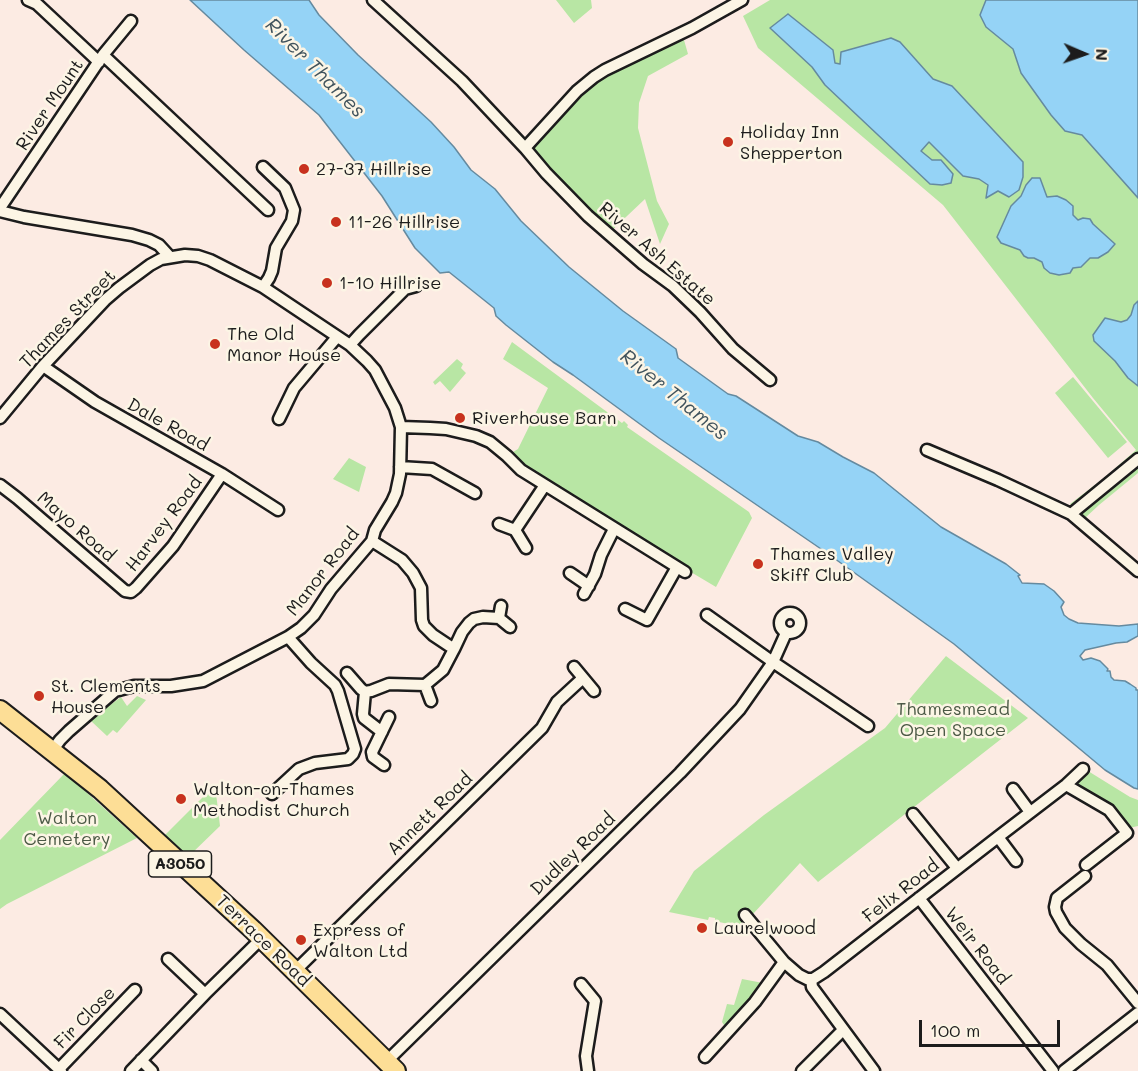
<!DOCTYPE html>
<style>
body{margin:0}
#map{position:relative;width:1138px;height:1071px;overflow:hidden;background:#fcebe3;font-family:Mali,sans-serif}
canvas{display:block}
.north{position:absolute;left:1054px;top:24px;width:60px;height:60px;-webkit-text-stroke:4px #fcf5e5;paint-order:stroke;rotate:92deg;font-size:16px;font-weight:700;line-height:24px;text-align:center;color:#1c1c1c}
.north::after{content:'';display:block;margin:auto;width:21px;height:27px;background:#1c1c1c;clip-path:polygon(50% 0,100% 100%,50% 72%,0 100%)}
.scale{position:absolute;left:919px;top:1020px;width:141px;height:27px;box-sizing:border-box;border:3px solid #1c1c1c;border-top:0;padding-left:8px;font-size:18px;line-height:21px;white-space:nowrap;color:#1c1c1c;-webkit-text-stroke:4px #fcf5e5;paint-order:stroke}
</style>
<div id="map">
<canvas width="1138" height="1071"></canvas>
<div class="north">N</div>
<div class="scale">100 m</div>
</div>
<script>
const ctx = document.querySelector('canvas').getContext('2d');
ctx.lineJoin = 'round';
function paint(path, color) { ctx.fillStyle = color; ctx.fill(path, 'evenodd'); }
const toPath = rows => new Path2D(rows.map(r => 'M' + r).join(''));
function trace(path, color, width, dash) { ctx.strokeStyle = color; ctx.lineWidth = width; ctx.lineCap = dash ? 'butt' : 'round'; ctx.setLineDash(dash || []); ctx.stroke(path); }
function label(font, color, halo, rows, align = 'center') {
  ctx.font = font + ' Mali,sans-serif'; ctx.lineWidth = 5; ctx.setLineDash([]); ctx.textBaseline = 'middle'; ctx.strokeStyle = halo; ctx.fillStyle = color; for (const [text, x, y, turn = 0] of rows) {
    ctx.save(); ctx.translate(x, y); ctx.rotate((+turn || 0) * Math.PI / 180); ctx.textAlign = isNaN(turn) ? turn : align; if (halo) ctx.strokeText(text, 0, 0); ctx.fillText(text, 0, 0); ctx.restore();
  }
}
paint(toPath([
 [556,0,591,0,592,8,574,23],
 [770,0,1138,0,1138,473,1099,505,1085,518,1070,504,1104,478,1136,450,1093,398,943,205,758,48,743,16],
 [682,33,688,54,648,76,639,103,638,128,657,201,669,224,660,244,645,199,608,234,525,148,577,91],
 [512,342,622,423,624,421,628,425,627,427,749,512,752,518,716,587,637,540,549,484,513,455,513,452,518,449,548,388,503,359],
 [457,359,463,364,461,368,466,373,450,392,440,381,435,385,433,382],
 [1073,377,1127,442,1108,458,1055,393],
 [349,458,366,467,359,492,333,479],
 [946,656,1028,718,818,882,800,863,741,927,715,921,715,918,709,917,708,920,669,912,694,871,764,815,885,728],
 [137,696,146,700,117,733,113,730,107,736,90,720,121,697,127,706],
 [1088,771,1130,797,1138,800,1138,826,1129,828,1111,807,1076,782],
 [65,773,137,838,7,904,0,909,0,840],
 [215,785,220,826,188,857,165,835],
 [742,979,763,983,749,1002,726,1026,724,1025,722,1022,727,1004,734,1005]
]), '#b8e6a4');
const water = toPath([
 [190,0,309,0,319,15,358,55,431,122,454,147,471,170,495,189,521,221,569,267,623,311,676,349,678,358,728,394,736,396,798,436,818,442,843,457,874,473,941,527,1006,564,1020,575,1018,576,1022,583,1044,584,1054,591,1064,602,1061,607,1064,615,1069,619,1078,623,1119,626,1138,624,1138,636,1127,642,1116,643,1085,650,1080,656,1083,660,1091,658,1100,661,1108,669,1107,671,1110,671,1111,677,1114,680,1125,681,1130,684,1136,688,1136,690,1138,690,1138,789,1134,788,1105,770,954,644,824,551,659,438,573,375,553,362,506,325,496,316,494,308,449,272,440,273,415,248,382,196,319,115,244,50,190,0],
 [986,0,1138,0,1138,198,1082,135,1065,131,1051,115,1021,73,1013,49,986,27,980,15,986,0],
 [788,14,833,50,835,63,840,64,841,52,891,38,900,42,933,79,952,86,1023,162,1023,177,1019,190,1009,197,998,191,986,198,988,185,979,179,963,176,929,142,921,151,932,160,941,160,953,174,951,183,942,185,930,184,825,85,812,67,770,28,788,14],
 [1032,178,1040,178,1047,197,1057,196,1066,200,1073,206,1073,215,1078,220,1083,218,1090,219,1093,224,1115,244,1108,252,1098,258,1090,258,1081,267,1073,268,1070,273,1059,275,1050,273,1044,268,1042,262,1034,258,1028,258,1024,256,1020,250,1001,243,997,237,1011,206,1021,196,1026,185,1032,178],
 [1138,301,1138,386,1128,378,1115,361,1094,341,1093,335,1105,318,1121,322,1127,320,1131,315,1134,305,1138,301]
]);
paint(water, '#95d3f6');
trace(water, '#658a9f', 1.5);
const street = toPath([
 [28,0,37,4,99,62],
 [373,0,462,81,525,148,546,173,588,216,643,264,673,286,700,312,733,349,770,380],
 [103,55,268,210],
 [525,148,577,91,594,77,605,70,692,28,742,0],
 [0,208,103,55,131,21],
 [0,211,24,217,132,235,149,240,159,245,170,257],
 [263,287,269,278,272,271,276,248,292,221,294,210,285,188,263,167],
 [350,345,359,335,405,289,416,286],
 [43,366,95,402,222,474,278,510],
 [0,418,43,366,105,300,119,288,150,265,161,259,185,255,198,256,210,260,263,287,350,345,367,361,375,370,395,408,401,427,400,474,396,493,392,502,375,530,372,541,331,589,314,615,301,628,288,637,203,681,171,686,134,686,115,691,69,731,60,740,52,751],
 [279,419,294,388,337,337],
 [401,427,430,428,446,429,476,436,490,442,507,456,521,470,685,572],
 [927,450,998,480,1071,514,1138,571],
 [400,467,432,469,475,493],
 [0,485,17,498,125,591,131,592,136,588,173,546,222,474],
 [1071,514,1138,459],
 [499,524,515,530,526,548],
 [515,530,545,485],
 [372,541,402,560,413,573,421,588,422,620,424,626,433,635,454,649,462,632,469,623,474,619,483,617,499,618,501,606],
 [570,573,589,586],
 [584,594,595,574,601,555,614,529],
 [625,609,647,620,677,567],
 '780 623a10 10 0 1 1 20 0a10 10 0 1 1-20 0Z',
 [707,615,773,662,868,726],
 [499,618,510,627],
 [574,667,594,691],
 [347,673,361,689,365,692,371,691,389,684,425,685,443,670,454,649],
 [425,685,431,701],
 [365,692,363,714,364,718,382,732],
 [384,765,373,757,372,752,389,717],
 [1066,785,1109,810,1127,833,1086,865],
 [1013,789,1030,812],
 [272,794,299,769,315,763,348,759,353,754,355,749,338,691,335,685,311,663,288,637],
 [913,814,957,868],
 [998,837,1016,861],
 [1085,876,1057,898,1055,907,1056,912,1065,928,1081,944,1107,965,1138,1003],
 [919,898,1053,1071],
 [745,915,784,962,799,975,807,979,813,979,824,972,998,837,1066,785,1083,769],
 [168,959,205,994],
 [295,971,542,728,557,702,583,678],
 [811,979,812,987,874,1071],
 [581,984,595,1001,586,1056,588,1071],
 [0,1014,61,1071],
 [705,1057,755,1002,784,962],
 [141,1060,152,1071],
 [387,1061,680,773,740,709,773,662,786,633],
 [59,1069,135,990],
 [131,1071,205,994,261,939],
 [802,1071,843,1030],
 [1064,1071,1138,1013]
]);
const primary = toPath([
 [0,710,100,789,253,930,396,1071]
]);
trace(street, '#1c1c1c', 15);
trace(primary, '#1c1c1c', 22);
trace(street, '#fcf5e5', 10);
trace(primary, '#fdde96', 18);
for (const [x, y, r, color] of [
 [728,142,6,"#c8321e"],
 [304,169,6,"#c8321e"],
 [336,222,6,"#c8321e"],
 [327,283,6,"#c8321e"],
 [215,344,6,"#c8321e"],
 [460,418,6,"#c8321e"],
 [758,564,6,"#c8321e"],
 [39,696,6,"#c8321e"],
 [181,799,6,"#c8321e"],
 [702,928,6,"#c8321e"],
 [301,940,6,"#c8321e"]
]) { const dot = new Path2D(); dot.arc(x, y, r, 0, 2 * Math.PI); ctx.fillStyle = color; ctx.fill(dot); trace(dot, '#fcf5e5', 2); }
for (const [x, y, w] of [
 [180,864,63]
]) { const box = new Path2D(); box.roundRect(x - w / 2, y - 13, w, 26, 4.5); ctx.fillStyle = '#fcf5e5'; ctx.fill(box); trace(box, '#1c1c1c', 1.5); }
label('bold 16px', '#1c1c1c', null, [
 ["A3050",180,864]
]);
label('18px', '#1c1c1c', '#fcf5e5', [
 ["River Mount",50,105,-56],
 ["River Ash Estate",657,254,41],
 ["Thames Street",68,319,-46],
 ["Dale Road",168,425,29],
 ["Harvey Road",164,524,-53],
 ["Mayo Road",76,527,41],
 ["Manor Road",323,572,-52],
 ["Annett Road",430,814,-44],
 ["Dudley Road",573,854,-44],
 ["Felix Road",901,891,-38],
 ["Terrace Road",263,941,44],
 ["Weir Road",977,946,52],
 ["Fir Close",85,1018,-46]
]);
label('18px', '#1c1c1c', '#fcf5e5', [
 ["Holiday Inn",740,132],
 ["Shepperton",740,153],
 ["27-37 Hillrise",316,169],
 ["11-26 Hillrise",348,222],
 ["1-10 Hillrise",339,283],
 ["The Old",227,334],
 ["Manor House",227,355],
 ["Riverhouse Barn",472,418],
 ["Thames Valley",770,554],
 ["Skiff Club",770,575],
 ["St. Clements",51,686],
 ["House",51,707],
 ["Walton-on-Thames",193,789],
 ["Methodist Church",193,810],
 ["Laurelwood",714,928],
 ["Express of",313,930],
 ["Walton Ltd",313,951]
], 'left');
label('18px', '#4b5945', '#fcf5e5', [
 ["Thamesmead",953,709],
 ["Open Space",953,730],
 ["Walton",67,818],
 ["Cemetery",67,839]
]);
label('italic 20px', '#40535d', '#fcf5e5', [
 ["River Thames",315,68,45],
 ["River Thames",674,395,39]
]);
</script>
